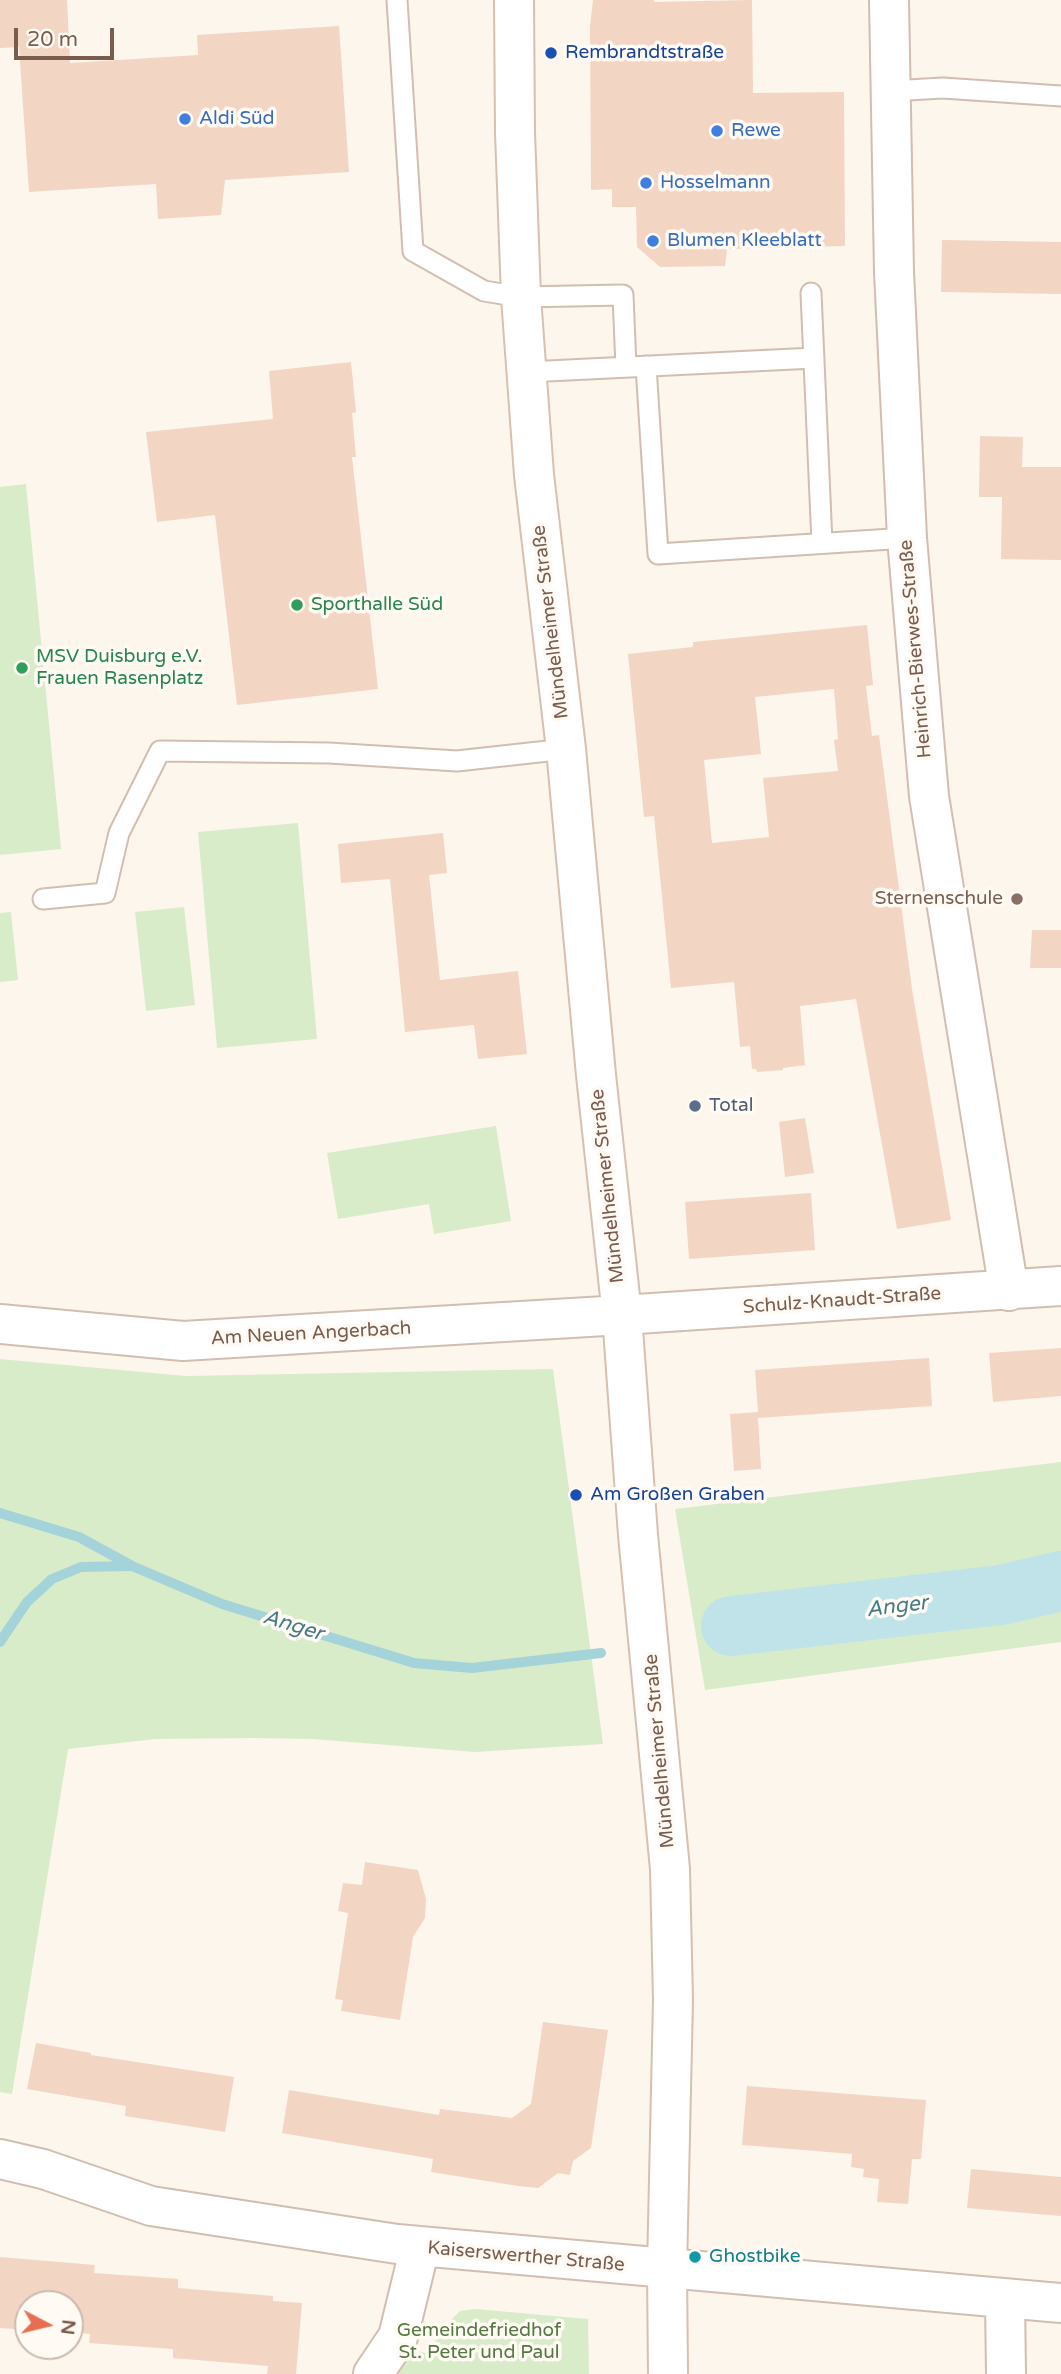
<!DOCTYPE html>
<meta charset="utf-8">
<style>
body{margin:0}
#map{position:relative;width:1061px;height:2374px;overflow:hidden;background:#fdf6ec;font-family:"Varela Round",sans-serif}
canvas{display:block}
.north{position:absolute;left:14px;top:2290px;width:70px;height:70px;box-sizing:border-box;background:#fffaf3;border:2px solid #cabbb1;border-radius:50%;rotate:97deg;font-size:19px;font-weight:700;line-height:28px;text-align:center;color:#7a5c4d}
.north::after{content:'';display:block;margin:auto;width:24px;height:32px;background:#e76f51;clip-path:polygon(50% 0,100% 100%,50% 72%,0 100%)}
.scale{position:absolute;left:14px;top:28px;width:100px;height:32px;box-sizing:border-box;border:4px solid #7a5c4d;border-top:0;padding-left:9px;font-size:21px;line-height:24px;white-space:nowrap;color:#7a5c4d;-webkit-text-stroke:5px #fffaf3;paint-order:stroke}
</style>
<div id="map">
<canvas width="1061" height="2374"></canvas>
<div class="north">N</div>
<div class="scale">20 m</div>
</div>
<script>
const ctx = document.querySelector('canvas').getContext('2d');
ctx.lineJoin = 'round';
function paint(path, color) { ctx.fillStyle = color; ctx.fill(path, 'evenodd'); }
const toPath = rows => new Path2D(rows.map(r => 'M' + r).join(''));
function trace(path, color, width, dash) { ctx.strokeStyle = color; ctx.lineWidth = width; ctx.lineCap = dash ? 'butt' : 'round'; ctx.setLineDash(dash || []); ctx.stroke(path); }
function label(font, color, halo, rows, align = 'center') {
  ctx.font = font + ' "Varela Round",sans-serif'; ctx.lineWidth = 7; ctx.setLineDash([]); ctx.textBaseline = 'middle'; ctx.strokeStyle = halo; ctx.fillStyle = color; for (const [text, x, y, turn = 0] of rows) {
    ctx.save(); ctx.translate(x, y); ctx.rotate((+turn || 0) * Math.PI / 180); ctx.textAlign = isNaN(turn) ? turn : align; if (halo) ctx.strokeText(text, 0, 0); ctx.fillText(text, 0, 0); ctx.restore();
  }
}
paint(toPath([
 [26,484,61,849,0,855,0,487],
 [298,823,317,1039,217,1048,198,832],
 [184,907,195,1005,146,1011,135,912],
 [11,912,18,980,0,982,0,913],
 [496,1126,511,1221,434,1234,429,1204,338,1219,327,1153],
 [0,1359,186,1376,553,1369,603,1744,475,1752,313,1739,254,1738,155,1739,68,1749,12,2094,0,2092],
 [1061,1462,1061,1642,705,1690,675,1509],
 [475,2309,588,2319,589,2374,396,2374,413,2350,426,2353,451,2320,460,2311]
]), '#d8ecc9');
trace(toPath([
 [0,1513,79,1537,132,1566,222,1604,414,1663,472,1668,601,1653],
 [0,1642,27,1602,52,1579,81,1567,131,1566]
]), '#a5d3da', 10);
trace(toPath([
 [731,1626,1001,1595,1061,1581]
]), '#bfe3e8', 60);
paint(toPath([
 [0,0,67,0,70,63,198,55,197,35,339,26,349,172,225,180,221,215,158,219,156,184,29,192,19,47,0,48],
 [593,0,654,0,654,2,752,0,753,93,844,92,845,246,727,249,725,266,660,267,637,247,636,207,612,207,612,189,591,190,590,26],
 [942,240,1061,242,1061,294,941,292],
 [351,362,356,412,352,413,356,457,352,457,378,689,237,705,215,515,157,522,146,432,273,419,269,371],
 [980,436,1023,437,1022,467,1061,467,1061,560,1001,559,1002,497,979,497],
 [867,625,873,685,866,686,872,736,879,735,912,989,951,1220,897,1229,856,999,800,1006,805,1065,783,1068,783,1070,757,1072,756,1069,752,1069,750,1046,740,1047,734,982,671,988,654,816,644,817,628,654,693,647,693,642],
 [834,689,838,739,834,740,838,771,763,778,769,837,712,843,704,760,761,754,755,697],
 [443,833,447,873,429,875,440,980,518,971,527,1054,478,1059,474,1025,405,1032,390,879,341,883,338,844],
 [1032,930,1061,930,1061,968,1030,968],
 [805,1118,814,1173,785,1177,779,1122],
 [811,1193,815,1250,689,1259,685,1202],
 [1061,1348,1061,1396,993,1402,989,1353],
 [929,1358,932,1406,758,1418,761,1469,734,1471,730,1414,758,1412,755,1370],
 [365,1862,418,1870,426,1899,425,1918,413,1937,400,2020,341,2011,343,2000,335,1999,348,1913,338,1911,343,1883,362,1885],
 [543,2022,608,2030,591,2148,573,2161,570,2175,558,2173,538,2188,518,2186,431,2172,433,2159,282,2133,289,2090,439,2115,440,2109,512,2118,531,2104],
 [36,2043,91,2053,91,2055,234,2077,225,2132,125,2116,126,2106,27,2089],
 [747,2086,926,2100,921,2159,912,2159,908,2204,877,2202,879,2179,863,2177,864,2169,851,2167,852,2154,742,2145],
 [971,2169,1061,2177,1061,2216,967,2208],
 [0,2257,95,2265,94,2273,178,2279,178,2288,273,2296,273,2301,302,2303,296,2374,267,2374,268,2366,173,2358,173,2349,89,2343,90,2334,70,2332,70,2304,28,2304,28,2330,0,2328]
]), '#f3d5c3');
const service = toPath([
 [397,0,413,251,484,291,521,297,623,295,626,367],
 [890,91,943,88,1061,96],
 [811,293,822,543],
 [646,366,658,554,907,538],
 [527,372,814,358],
 [43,899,105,893,119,833,160,751,329,753,457,761,566,749]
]);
const minor = toPath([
 [889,0,894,272,907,538,929,796,1009,1291],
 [622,1315,1061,1286],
 [0,2159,43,2169,151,2206,397,2244,1061,2303],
 [1005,2300,1006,2374],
 [373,2374,398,2337,420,2247]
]);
const tertiary = toPath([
 [0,1324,183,1341,622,1315]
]);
const secondary = toPath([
 [514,0,515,132,521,297,534,475,566,749,596,1075,622,1315,638,1535,670,1869,673,2000,667,2269,668,2374]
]);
trace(service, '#d1beb0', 23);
trace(minor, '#d1beb0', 42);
trace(tertiary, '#d1beb0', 42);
trace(secondary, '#d6c0b0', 42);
trace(service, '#fff', 19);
trace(minor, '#fff', 38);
trace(tertiary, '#fff', 38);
trace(secondary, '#fff', 38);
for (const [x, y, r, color] of [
 [551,53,7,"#1a4fb4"],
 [185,119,7,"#3f7fe0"],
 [717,131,7,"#3f7fe0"],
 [646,183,7,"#3f7fe0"],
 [653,241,7,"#3f7fe0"],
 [297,605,7,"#2e9e5b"],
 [22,668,7,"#2e9e5b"],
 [1017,899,7,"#8d6e63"],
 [695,1106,7,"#5c6f8a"],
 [576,1495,7,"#1a4fb4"],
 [695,2257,7,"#0f9aa8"]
]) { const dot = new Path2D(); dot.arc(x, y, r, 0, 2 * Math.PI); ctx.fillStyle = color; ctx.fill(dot); trace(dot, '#fffaf3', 2.5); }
label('19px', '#164399', '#fffaf3', [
 ["Rembrandtstraße",565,53],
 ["Am Großen Graben",590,1495]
], 'left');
label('19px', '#366cbe', '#fffaf3', [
 ["Aldi Süd",199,119],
 ["Rewe",731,131],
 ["Hosselmann",660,183],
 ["Blumen Kleeblatt",667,241]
], 'left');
label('19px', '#27864d', '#fffaf3', [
 ["Sporthalle Süd",311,605],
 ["MSV Duisburg e.V.",36,657],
 ["Frauen Rasenplatz",36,679]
], 'left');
label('19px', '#7a5c4d', '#fffaf3', [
 ["Mündelheimer Straße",551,622,-97],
 ["Heinrich-Bierwes-Straße",916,649,-95],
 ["Mündelheimer Straße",608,1186,-96],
 ["Schulz-Knaudt-Straße",842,1301,-4],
 ["Am Neuen Angerbach",311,1334,-3],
 ["Mündelheimer Straße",660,1751,-95],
 ["Kaiserswerther Straße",526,2257,5]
]);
label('19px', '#785e54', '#fffaf3', [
 ["Sternenschule",1003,899]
], 'right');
label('19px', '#4e5e75', '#fffaf3', [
 ["Total",709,1106]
], 'left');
label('19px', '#0d838f', '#fffaf3', [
 ["Ghostbike",709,2257]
], 'left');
label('19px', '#537a41', '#fffaf3', [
 ["Gemeindefriedhof",479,2331],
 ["St. Peter und Paul",479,2353]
]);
label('italic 21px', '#437c86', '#fffaf3', [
 ["Anger",897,1607,-7],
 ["Anger",293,1626,17]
]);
</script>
